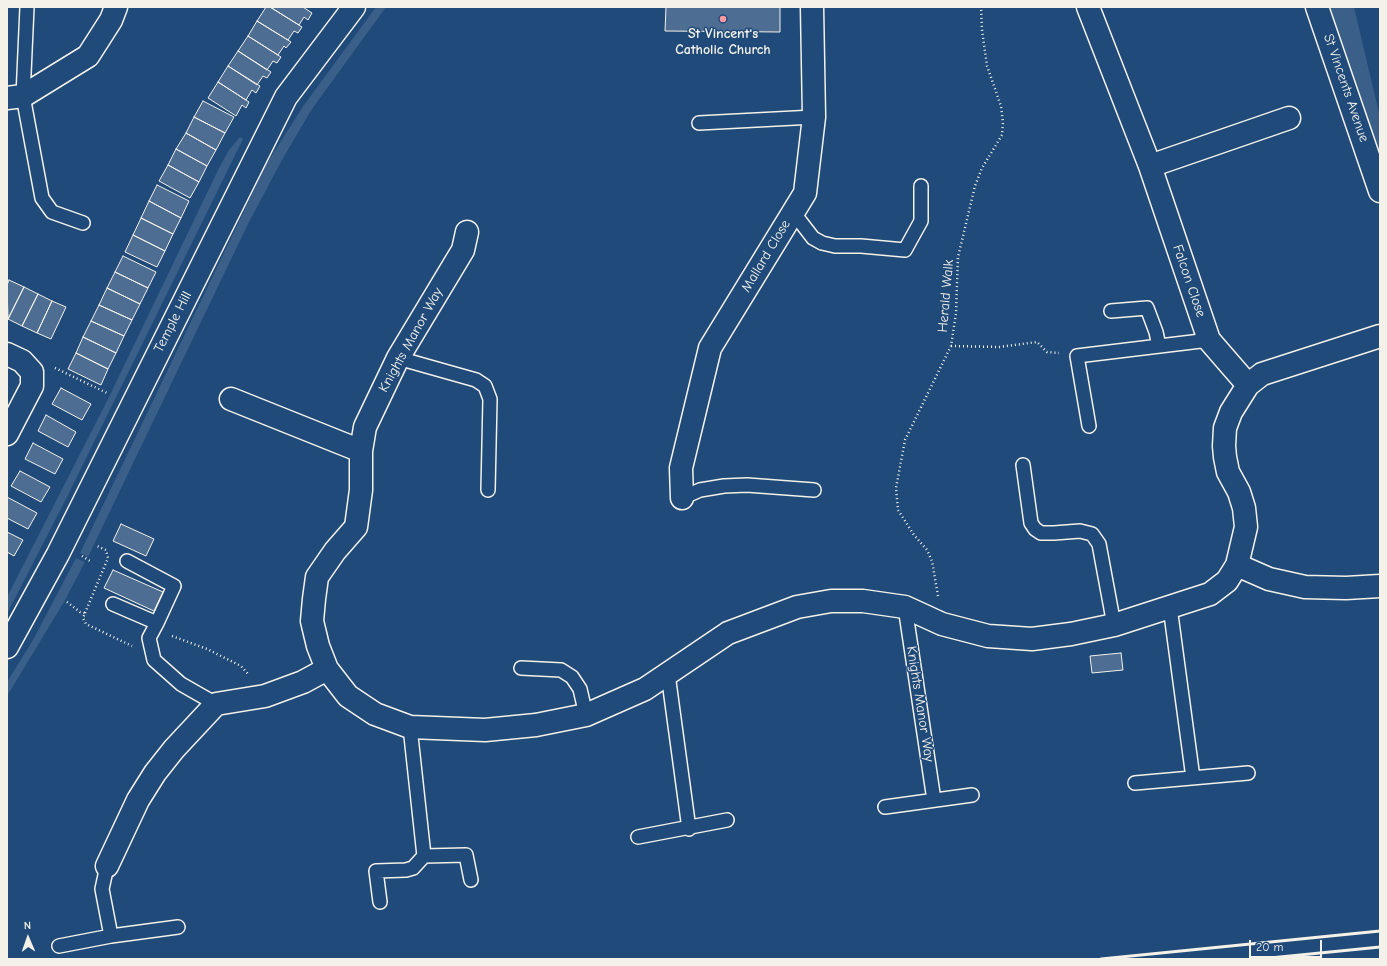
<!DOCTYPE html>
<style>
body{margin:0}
#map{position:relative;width:1387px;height:966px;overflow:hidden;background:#1f4a7a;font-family:"Comic Neue",sans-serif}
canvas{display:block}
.frame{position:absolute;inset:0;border:8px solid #f4f1e8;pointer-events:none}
.north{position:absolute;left:8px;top:918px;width:40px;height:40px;-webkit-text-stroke:3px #1f4a7a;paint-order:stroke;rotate:358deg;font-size:11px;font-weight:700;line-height:16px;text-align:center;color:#f4f1e8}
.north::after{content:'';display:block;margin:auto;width:14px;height:18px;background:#f4f1e8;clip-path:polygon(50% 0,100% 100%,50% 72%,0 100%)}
.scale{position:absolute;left:1249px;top:940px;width:73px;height:18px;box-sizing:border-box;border:2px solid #f4f1e8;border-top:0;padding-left:5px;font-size:12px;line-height:14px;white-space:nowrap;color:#f4f1e8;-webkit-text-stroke:3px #1f4a7a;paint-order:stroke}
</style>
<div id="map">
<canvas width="1387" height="966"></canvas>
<div class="frame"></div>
<div class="north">N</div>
<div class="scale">20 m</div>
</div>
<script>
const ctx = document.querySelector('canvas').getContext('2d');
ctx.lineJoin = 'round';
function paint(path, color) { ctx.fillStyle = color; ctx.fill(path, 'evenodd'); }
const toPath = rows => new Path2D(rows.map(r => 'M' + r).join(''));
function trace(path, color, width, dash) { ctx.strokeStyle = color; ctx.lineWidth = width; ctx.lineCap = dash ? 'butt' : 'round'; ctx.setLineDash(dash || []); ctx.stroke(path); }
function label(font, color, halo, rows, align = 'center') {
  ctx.font = font + ' "Comic Neue",sans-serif'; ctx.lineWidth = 3; ctx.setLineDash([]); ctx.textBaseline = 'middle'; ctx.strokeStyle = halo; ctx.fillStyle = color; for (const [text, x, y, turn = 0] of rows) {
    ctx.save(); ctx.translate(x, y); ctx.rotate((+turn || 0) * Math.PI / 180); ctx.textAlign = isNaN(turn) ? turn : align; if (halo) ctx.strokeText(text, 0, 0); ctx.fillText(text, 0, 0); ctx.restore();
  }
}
paint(toPath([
 [376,7,386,7,312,109,283,158,248,224,88,557,80,553,267,163,304,105],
 [1327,7,1354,7,1380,117,1380,163],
 [240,137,243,139,67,497,7,614,7,597,108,399,219,168,229,150],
 [76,558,85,562,64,602,7,696,7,682,33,640]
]), '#3a5f88');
const building = toPath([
 [266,7,270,7,302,27,298,33,294,31,288,40,257,21,266,7],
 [270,7,303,7,312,13,308,20,304,17,299,25,270,7],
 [666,7,780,7,780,32,665,31,666,7],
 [257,21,291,42,286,48,284,46,278,55,248,36,257,21],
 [248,36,281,57,277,63,273,61,267,70,238,51,248,36],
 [238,51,271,72,267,78,263,76,257,85,228,66,238,51],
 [228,66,260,86,256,93,252,90,246,100,218,82,228,66],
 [218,82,249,102,246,108,242,105,236,116,208,98,218,82],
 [203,101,234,117,225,133,194,117,203,101],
 [194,117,225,133,216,150,186,133,194,117],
 [186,133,216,150,207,166,176,149,186,133],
 [176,149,207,166,199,182,168,165,176,149],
 [168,165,199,182,190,198,159,181,168,165],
 [157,185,189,201,181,218,149,201,157,185],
 [149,201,181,218,173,234,141,218,149,201],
 [141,218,173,234,165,251,133,235,141,218],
 [133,235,165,251,157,267,125,252,133,235],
 [123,256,156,272,148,288,115,272,123,256],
 [115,272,148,288,140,304,107,288,115,272],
 [9,280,24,287,8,319,7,285,9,280],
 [24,287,38,294,22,326,8,319,24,287],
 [107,288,140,304,132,320,99,305,107,288],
 [38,294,52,301,37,333,22,326,38,294],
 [52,301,66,307,51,339,37,333,52,301],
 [99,305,132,320,124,336,91,321,99,305],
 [91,321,124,336,116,353,83,337,91,321],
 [83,337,116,353,108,369,76,353,83,337],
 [76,353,108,369,101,385,68,369,76,353],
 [61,388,91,404,82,420,52,404,61,388],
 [46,415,76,432,68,447,38,431,46,415],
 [33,443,63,459,55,474,25,459,33,443],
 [20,471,50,487,41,502,11,486,20,471],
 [7,497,37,513,28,529,7,518,7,497],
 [121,524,154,539,146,556,113,541,121,524],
 [7,532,23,540,14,556,7,552,7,532],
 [113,570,163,592,154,611,104,588,113,570],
 [1121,653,1123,670,1092,673,1090,656,1121,653]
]);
paint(building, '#4d6e92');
trace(building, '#f4f1e8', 1);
const lane = toPath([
 [27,7,23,96,42,198,52,212,83,223],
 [699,123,814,117],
 [793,212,813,238,822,243,835,246,861,246,905,250,921,221,921,186],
 [1111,311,1147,308,1156,332,1159,346],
 [398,358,476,380,485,386,490,399,488,490],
 [1089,426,1077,356,1209,340],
 [1023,465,1031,523,1035,529,1041,533,1054,533,1080,531,1092,534,1099,544,1114,625],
 [682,498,700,490,724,486,747,485,814,490],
 [127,561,174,586,157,623],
 [113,604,157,623,149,638,154,660,181,684,216,704],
 [905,607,934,800],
 [1170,607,1193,778],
 [521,668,561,670,572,677,580,689,586,715],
 [668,674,689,829],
 [410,727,424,856],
 [1135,783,1248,773],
 [885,807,972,795],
 [638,837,727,820],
 [107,866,102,889,111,936],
 [380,902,376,871,406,870,413,868,424,856,466,855,471,880],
 [59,946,111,936,178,927]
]);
const street = toPath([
 [1088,7,1150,166,1209,340,1248,385],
 [7,98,23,96,88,56,111,20,116,7],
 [1150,166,1289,118],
 [467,232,463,250,398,358,365,427,361,451,361,490,356,527,335,551,317,577,314,599,312,621,318,646,327,669,348,696,375,714,410,727,485,730,536,725,586,715,645,689,728,633,797,607,831,601,863,601,905,607,942,624,988,636,1032,639,1071,634,1114,625,1210,594,1227,581,1237,565,1246,527,1244,508,1239,492,1228,472,1225,457,1224,446,1225,428,1231,412,1248,385,1262,374,1380,336],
 [7,354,22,361,32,372,32,386,7,434],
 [231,399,361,451],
 [682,498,681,468,710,348,805,193,814,117,812,7],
 [1237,565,1269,579,1305,587,1346,588,1380,586],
 [107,866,138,800,155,773,174,749,216,704,265,696,303,682,327,669]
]);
const secondary = toPath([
 [1317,7,1380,191],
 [7,647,58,554,286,97,354,7]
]);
trace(lane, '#f4f1e8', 16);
trace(street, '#f4f1e8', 25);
trace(secondary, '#f4f1e8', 25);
trace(toPath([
 [951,346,999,347,1037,342,1047,352,1059,353],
 [55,368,107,393],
 [82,556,90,561],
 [938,596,932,561,927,550,914,535,898,510,896,488,905,440,951,346,956,313,958,257,975,186,982,168,1002,135,1003,123,1001,106,987,66,982,30,981,7],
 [67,602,80,612,85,613,83,618,86,624,132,646],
 [85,613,108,558,106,550,97,546],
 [172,636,207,649,241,666,249,675]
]), '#f4f1e8', 2.5, [1, 3]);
trace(lane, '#1f4a7a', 13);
trace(street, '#1f4a7a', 22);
trace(secondary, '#1f4a7a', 22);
trace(toPath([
 [1101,959,1380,931],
 [1260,959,1380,947]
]), '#f4f1e8', 3);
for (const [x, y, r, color] of [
 [723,19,4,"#ff9aa2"]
]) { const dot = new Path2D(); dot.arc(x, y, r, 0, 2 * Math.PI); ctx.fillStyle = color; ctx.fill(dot); trace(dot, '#1f4a7a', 1.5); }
label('bold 14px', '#f4f1e8', '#1f4a7a', [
 ["St Vincent's",723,34],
 ["Catholic Church",723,50]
]);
label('14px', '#f4f1e8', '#1f4a7a', [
 ["St Vincents Avenue",1346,88,71],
 ["Mallard Close",766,256,-59],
 ["Falcon Close",1189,281,71],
 ["Herald Walk",946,296,-85],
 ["Temple Hill",173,322,-63],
 ["Knights Manor Way",411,340,-61],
 ["Knights Manor Way",920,704,81]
]);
</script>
